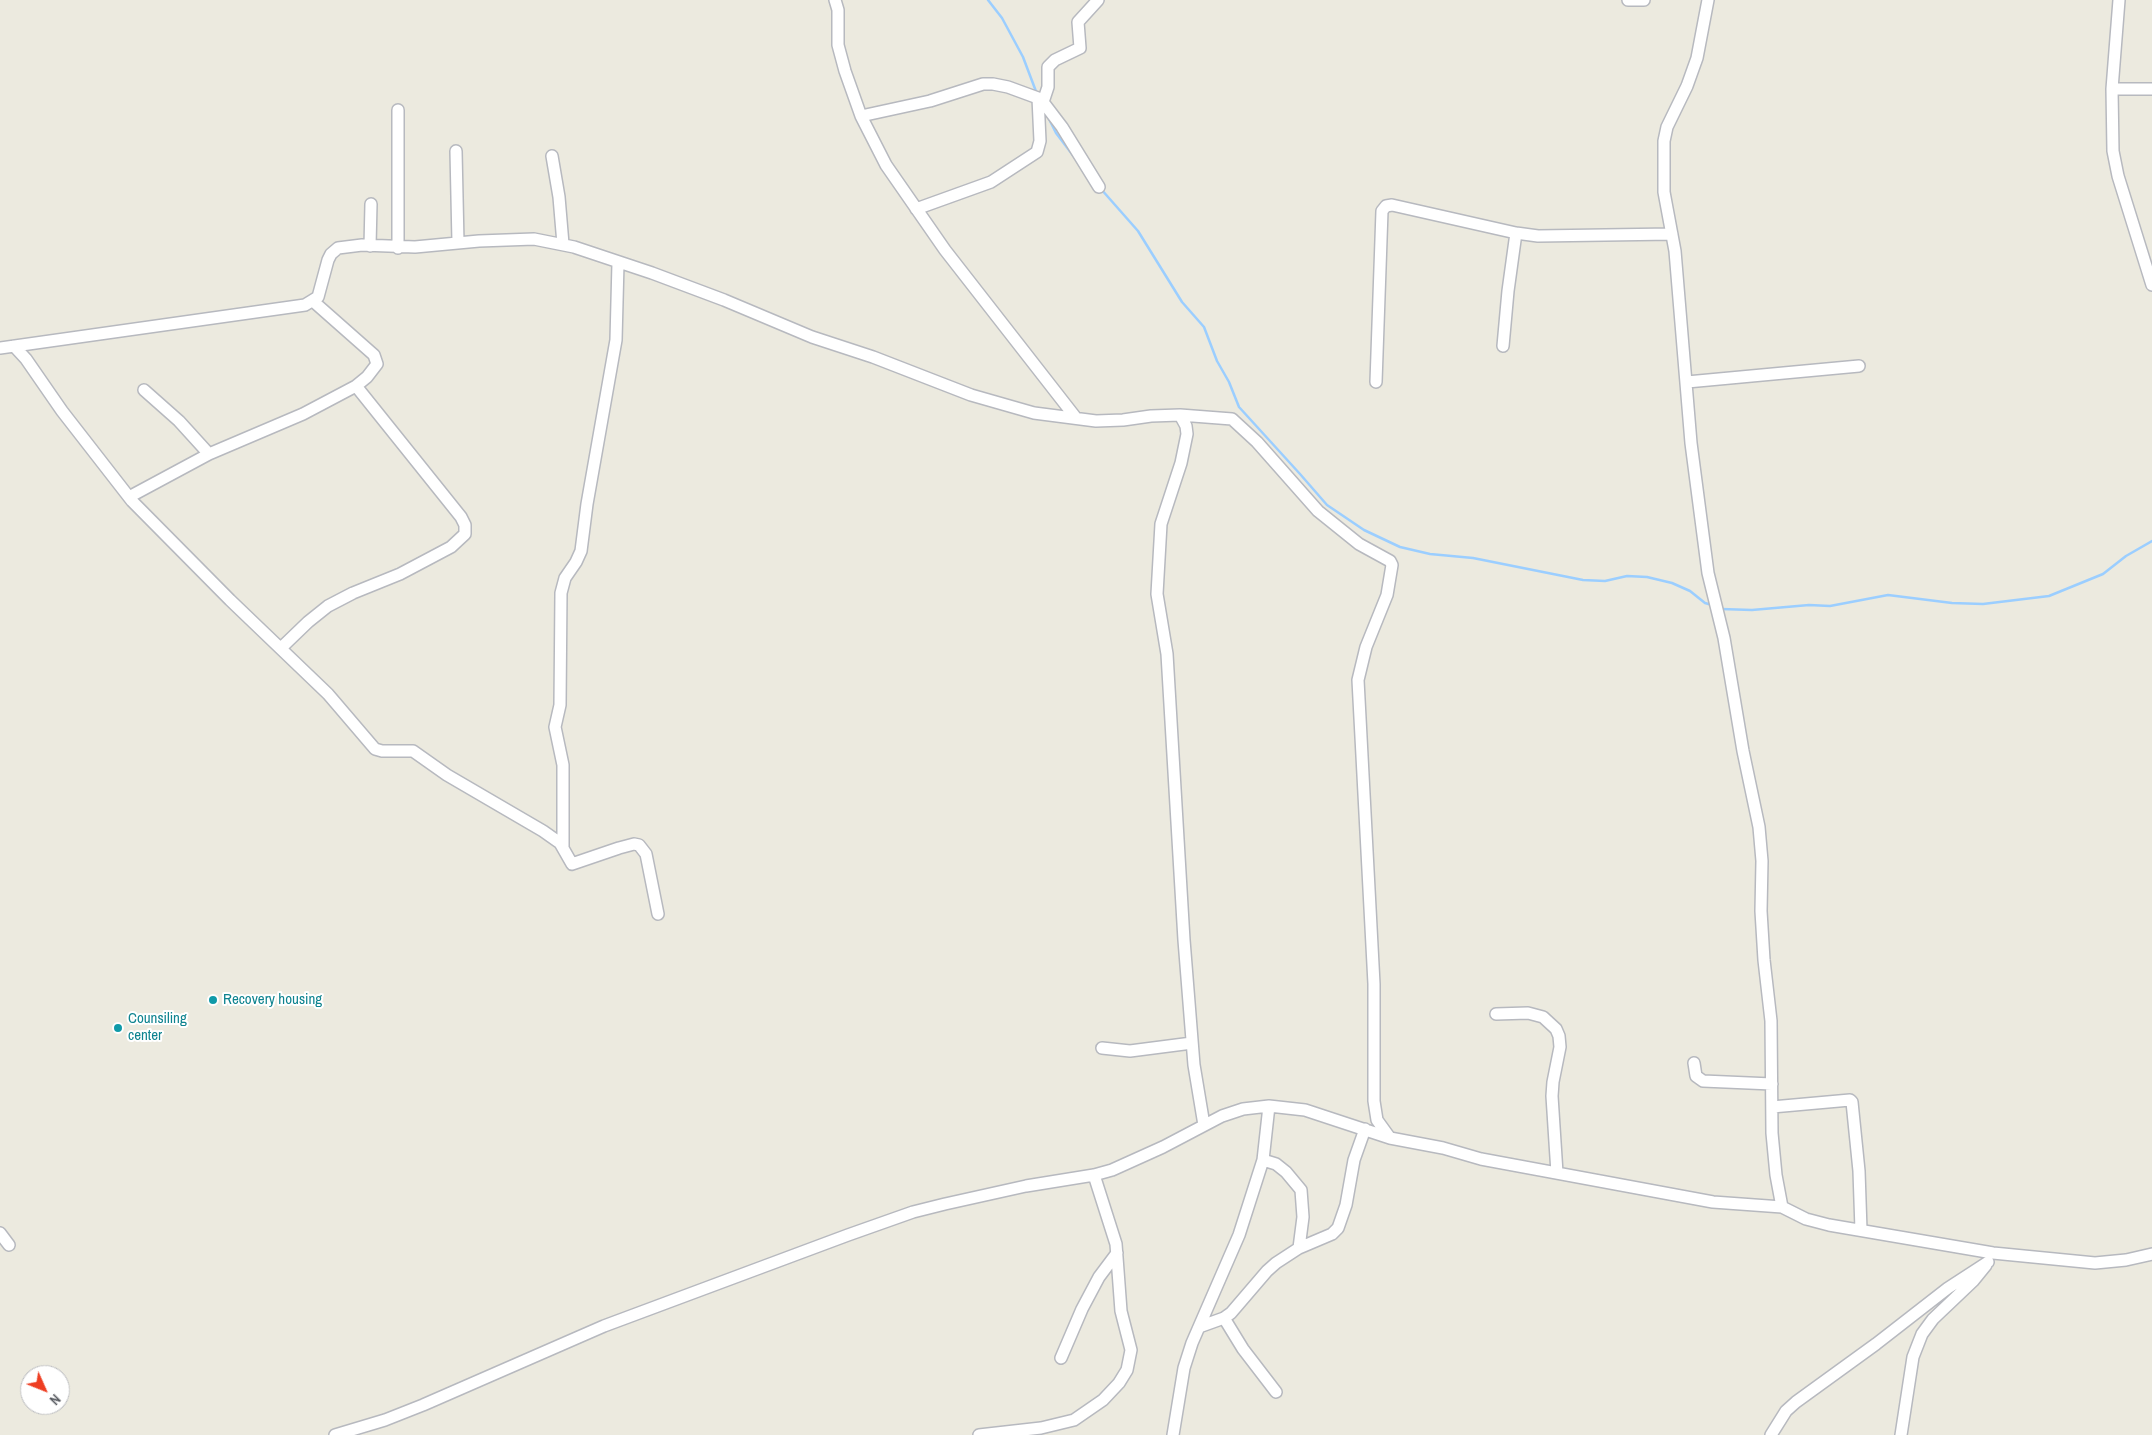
<!DOCTYPE html>
<style>
body{margin:0}
#map{position:relative;width:2152px;height:1435px;overflow:hidden;background:#eceadf;font-family:"Archivo Narrow",sans-serif}
canvas{display:block}
.north{position:absolute;left:20px;top:1365px;width:50px;height:50px;box-sizing:border-box;background:#fff;border:1px solid #bcbdc0;border-radius:50%;rotate:134deg;font-size:14px;font-weight:700;line-height:20px;text-align:center;color:#585b61}
.north::after{content:'';display:block;margin:auto;width:18px;height:22px;background:#ee3e22;clip-path:polygon(50% 0,100% 100%,50% 72%,0 100%)}
</style>
<div id="map">
<canvas width="2152" height="1435"></canvas>
<div class="north">N</div>
</div>
<script>
const ctx = document.querySelector('canvas').getContext('2d');
ctx.lineJoin = 'round';
const toPath = rows => new Path2D(rows.map(r => 'M' + r).join(''));
function trace(path, color, width, dash) { ctx.strokeStyle = color; ctx.lineWidth = width; ctx.lineCap = dash ? 'butt' : 'round'; ctx.setLineDash(dash || []); ctx.stroke(path); }
function label(font, color, halo, rows, align = 'center') {
  ctx.font = font + ' "Archivo Narrow",sans-serif'; ctx.lineWidth = 4; ctx.setLineDash([]); ctx.textBaseline = 'middle'; ctx.strokeStyle = halo; ctx.fillStyle = color; for (const [text, x, y, turn = 0] of rows) {
    ctx.save(); ctx.translate(x, y); ctx.rotate((+turn || 0) * Math.PI / 180); ctx.textAlign = isNaN(turn) ? turn : align; if (halo) ctx.strokeText(text, 0, 0); ctx.fillText(text, 0, 0); ctx.restore();
  }
}
trace(toPath([
 [988,0,1002,18,1023,57,1037,94],
 [1049,119,1056,133,1075,158],
 [1101,189,1138,231,1182,302,1204,327,1217,361,1229,382,1239,407,1300,474,1327,505,1364,530,1400,547,1430,554,1473,558,1583,580,1605,581,1627,576,1647,577,1672,583,1690,591,1705,603,1712,605],
 [1721,609,1752,610,1809,605,1830,606,1888,595,1952,603,1983,604,2049,596,2103,574,2126,556,2152,541]
]), '#9bceff', 2.5);
const minor = toPath([
 [835,0,838,10,838,45,845,71,861,116,886,165,945,250,1076,418],
 [1628,0,1644,0],
 [1708,0,1697,58,1687,86,1667,127,1664,141,1664,192,1675,251,1691,443,1708,573,1724,638,1743,751,1759,827,1762,861,1761,911,1764,960,1771,1021,1772,1133,1776,1175,1782,1207],
 [2119,0,2112,89,2113,151,2118,176,2152,285],
 [2112,89,2152,89],
 [1043,102,1048,87,1048,67,1055,60,1080,48,1078,22,1098,0],
 [861,116,930,101,983,84,993,84,1008,87,1038,98,1043,102,1062,127,1099,187],
 [456,151,458,243],
 [552,156,559,197,563,244],
 [916,209,991,182,1037,152,1040,141,1038,98],
 [370,246,371,204],
 [398,248,398,110],
 [14,346,26,359,62,411,132,501,230,600,328,694,375,749,382,751,413,751,447,775,543,831,560,843,572,864,619,848,634,844,639,845,646,854,658,914],
 [1503,346,1508,291,1516,233],
 [0,348,305,305,318,297,328,260,331,254,338,248,362,245,415,247,479,241,534,239,574,247,652,273,724,300,812,337,873,357,971,395,1034,413,1096,421,1123,420,1151,416,1180,415,1232,419,1257,442,1318,511,1359,544,1390,561,1392,565,1387,595,1366,647,1358,680,1374,984,1374,1101,1377,1120,1390,1138],
 [1376,382,1382,211,1386,206,1392,205,1516,233,1538,236,1672,234],
 [1687,382,1859,366],
 [144,390,179,421,209,454],
 [1180,415,1186,426,1187,434,1181,463,1161,524,1157,594,1167,654,1184,940,1194,1065,1204,1125],
 [129,497,209,454,303,414,356,386,367,377,377,364,374,355,314,302],
 [281,648,308,622,328,606,353,593,400,574,451,547,465,534,465,525,461,517,356,386],
 [563,848,563,765,555,727,560,705,561,593,565,578,576,562,581,551,587,504,616,340,618,263],
 [1496,1014,1528,1013,1543,1017,1556,1029,1559,1036,1560,1047,1553,1082,1552,1096,1557,1173],
 [1102,1048,1130,1051,1192,1043],
 [1694,1063,1696,1076,1703,1081,1772,1084],
 [1772,1107,1850,1100,1852,1102,1859,1171,1861,1230],
 [1263,1160,1276,1164,1286,1172,1301,1190,1303,1217,1299,1248],
 [0,1233,9,1245],
 [1224,1318,1243,1349,1276,1392],
 [1199,1327,1224,1318,1231,1313,1267,1271,1276,1263,1299,1248,1332,1234,1338,1228,1346,1205,1354,1160,1365,1129],
 [1061,1358,1082,1309,1099,1277,1117,1253],
 [335,1435,385,1420,423,1405,604,1326,848,1235,913,1212,945,1204,1026,1186,1094,1175,1112,1170,1163,1147,1222,1116,1243,1109,1269,1106,1305,1110,1390,1138,1443,1148,1481,1159,1713,1202,1782,1207,1806,1219,1829,1225,1993,1253,2095,1263,2126,1260,2152,1254],
 [979,1435,1041,1428,1074,1420,1103,1400,1119,1383,1127,1370,1131,1350,1121,1311,1116,1244,1094,1175],
 [1173,1435,1184,1368,1192,1343,1239,1235,1263,1160,1269,1106],
 [1771,1435,1786,1411,1796,1402,1876,1344,1948,1288,1988,1262],
 [1901,1435,1913,1357,1922,1334,1933,1319,1973,1281,1986,1265]
]);
trace(minor, '#b7b9bf', 14);
trace(minor, '#fff', 11);
for (const [x, y, r, color] of [
 [213,1000,5,"#0f9aa8"],
 [118,1028,5,"#0f9aa8"]
]) { const dot = new Path2D(); dot.arc(x, y, r, 0, 2 * Math.PI); ctx.fillStyle = color; ctx.fill(dot); trace(dot, '#fff', 2); }
label('15px', '#0d838f', '#fff', [
 ["Recovery housing",223,1000],
 ["Counsiling",128,1019],
 ["center",128,1036]
], 'left');
</script>
